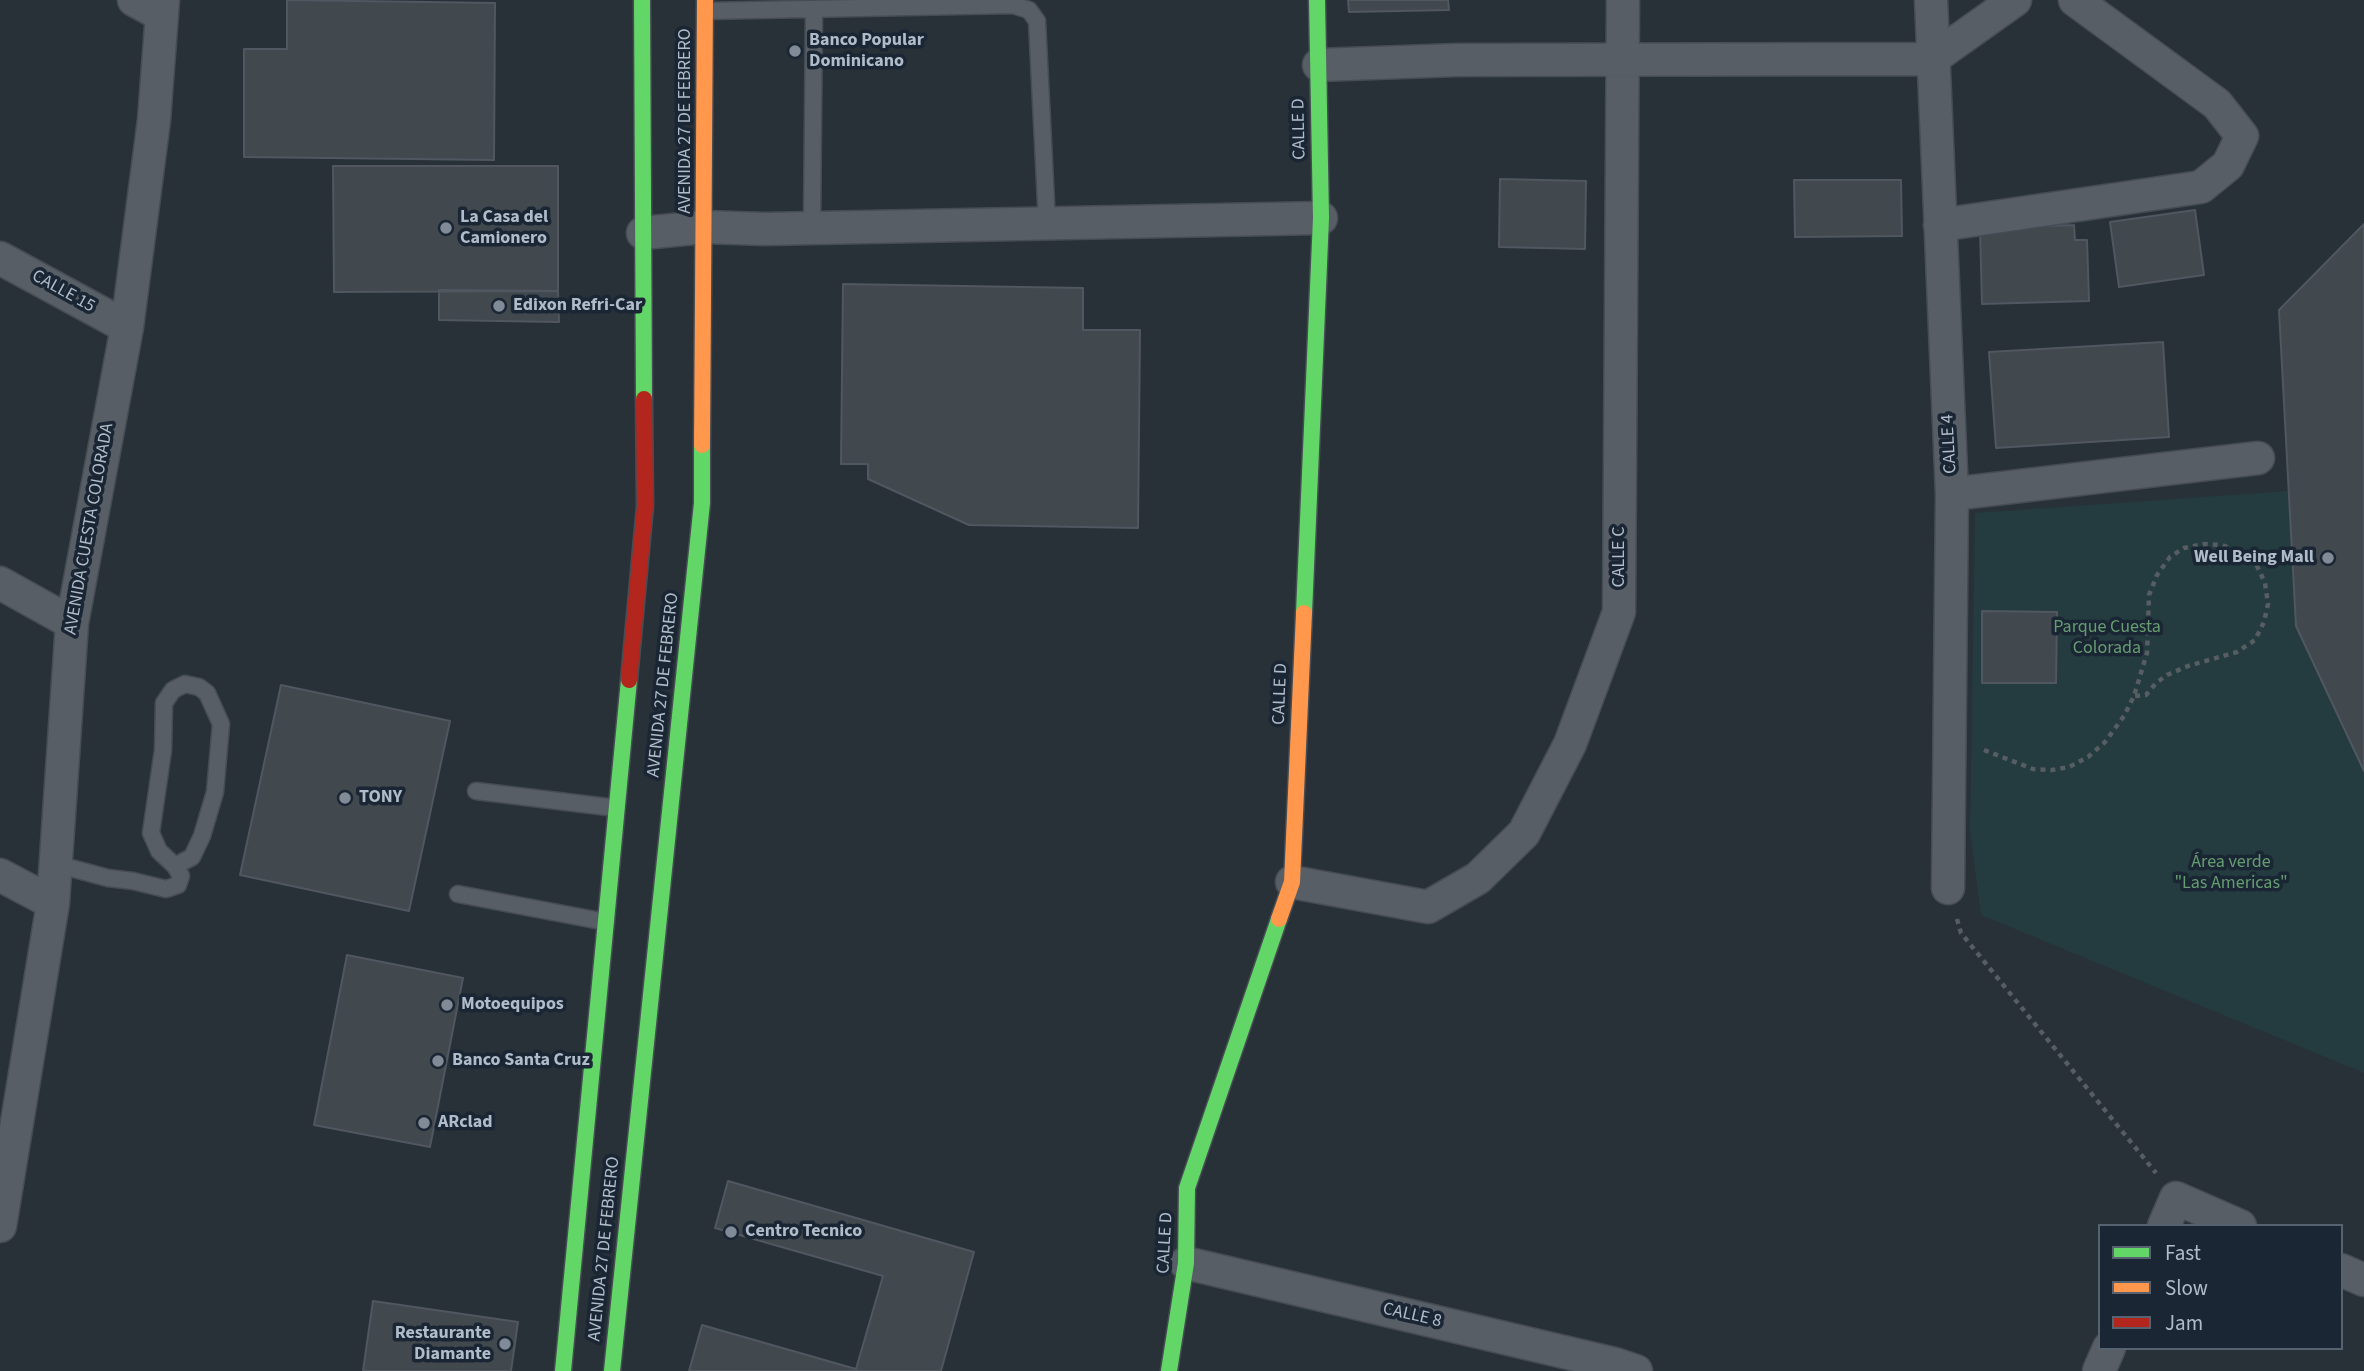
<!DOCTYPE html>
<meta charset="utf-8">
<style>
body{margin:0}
#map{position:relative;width:2364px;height:1371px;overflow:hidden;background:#283038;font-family:"Source Sans 3",sans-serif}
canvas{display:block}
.legend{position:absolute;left:2098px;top:1224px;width:245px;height:126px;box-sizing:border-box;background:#1a2634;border:2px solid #566270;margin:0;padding:9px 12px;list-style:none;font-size:21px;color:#b1bcca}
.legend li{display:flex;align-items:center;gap:14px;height:35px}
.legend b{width:35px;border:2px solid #566270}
</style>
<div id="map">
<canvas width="2364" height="1371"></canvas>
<ul class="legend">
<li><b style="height:9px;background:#63d668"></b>Fast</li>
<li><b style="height:9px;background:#ff974d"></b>Slow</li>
<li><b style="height:9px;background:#b3261e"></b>Jam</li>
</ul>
</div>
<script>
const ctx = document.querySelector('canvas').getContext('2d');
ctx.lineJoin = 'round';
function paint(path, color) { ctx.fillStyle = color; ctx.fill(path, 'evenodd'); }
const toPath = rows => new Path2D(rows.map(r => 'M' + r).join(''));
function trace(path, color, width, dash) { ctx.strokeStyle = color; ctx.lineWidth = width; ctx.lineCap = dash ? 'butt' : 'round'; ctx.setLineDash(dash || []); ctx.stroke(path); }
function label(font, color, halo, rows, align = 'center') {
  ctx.font = font + ' "Source Sans 3",sans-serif'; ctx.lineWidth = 7; ctx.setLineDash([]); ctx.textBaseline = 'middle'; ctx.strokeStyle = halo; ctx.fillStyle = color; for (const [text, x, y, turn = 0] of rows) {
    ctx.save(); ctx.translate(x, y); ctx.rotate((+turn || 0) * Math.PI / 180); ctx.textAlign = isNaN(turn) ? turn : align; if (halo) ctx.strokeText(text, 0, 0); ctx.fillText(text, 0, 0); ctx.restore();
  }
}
paint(toPath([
 [2288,491,2296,626,2364,771,2364,1073,1981,915,1970,832,1975,513]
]), '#243c3f');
const building = toPath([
 [287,0,495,3,494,160,244,157,244,49,287,49,287,0],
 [1348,0,1448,0,1449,10,1349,12,1348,0],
 [333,166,558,166,558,291,334,292,333,166],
 [1500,179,1586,181,1585,249,1499,247,1500,179],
 [1794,180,1901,180,1902,236,1795,237,1794,180],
 [2195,210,2204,275,2119,287,2110,222,2195,210],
 [2364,224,2364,771,2296,626,2279,310,2364,224],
 [2074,225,2075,240,2087,240,2089,301,1982,304,1980,228,2074,225],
 [843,284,1083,288,1083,330,1140,330,1138,528,969,525,868,479,868,464,841,464,843,284],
 [439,290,558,291,559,322,439,320,439,290],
 [2163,342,2169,437,1996,448,1989,352,2163,342],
 [1982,611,2057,612,2056,683,1982,683,1982,611],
 [281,685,450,721,409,911,240,875,281,685],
 [347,955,463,978,430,1147,314,1125,347,955],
 [728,1181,974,1252,941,1371,689,1371,702,1325,856,1369,883,1276,715,1228,728,1181],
 [373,1301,518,1322,511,1371,363,1371,373,1301]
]);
paint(building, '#41484e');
trace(building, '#505760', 2);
const lane = toPath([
 [705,11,1013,5,1029,10,1037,21,1047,223],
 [812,228,814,10],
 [476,791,616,808],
 [56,864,108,878,133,881,166,889,178,885,181,876,175,866,159,851,151,833,163,750,164,703,173,690,185,684,199,687,207,693,221,724,215,792,202,836,192,857,175,866],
 [458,894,606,922]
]);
const street = toPath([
 [134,0,162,15],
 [1931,0,1952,494,1948,888],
 [1319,65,1457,60,1932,59,2015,0],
 [1940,225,2201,187,2228,165,2242,136,2217,104,2075,0],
 [643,233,705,227,765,229,1321,218],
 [0,258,127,327],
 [1952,494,2258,458],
 [0,583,72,623],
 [0,875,53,903],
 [1292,882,1428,907,1478,878,1524,833,1570,744,1619,612,1623,0],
 [0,1226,53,903,72,623,127,327,154,120,163,0],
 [2164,1226,2176,1198,2240,1226],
 [1186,1263,1615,1364,1636,1371],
 [2341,1270,2364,1280],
 [2099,1371,2109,1348]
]);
const fast = toPath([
 [642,0,644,399],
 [1304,613,1321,218,1317,0],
 [563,1371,629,680],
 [612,1371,702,503,702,445],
 [1169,1371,1186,1263,1187,1188,1279,919]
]);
const slow = toPath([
 [702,445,705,0],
 [1279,919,1292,882,1304,613]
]);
const jam = toPath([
 [629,680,645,506,644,399]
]);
trace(lane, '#464c53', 19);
trace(street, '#464c53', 35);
trace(fast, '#464c53', 19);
trace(slow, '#464c53', 19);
trace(jam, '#464c53', 19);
trace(toPath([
 [1984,750,2033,769,2052,770,2069,767,2088,757,2105,742,2124,716,2134,696,2147,653,2149,595,2157,575,2170,557,2184,548,2204,544,2222,545,2238,551,2256,564,2265,583,2268,604,2264,622,2255,640,2237,652,2188,666,2167,675,2156,683,2146,695,2134,696],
 [1957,919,1961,933,2156,1173]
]), '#565d63', 4.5, [5, 5]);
trace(lane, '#585e66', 16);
trace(street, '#585e66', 32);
trace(fast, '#63d668', 16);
trace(slow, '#ff974d', 16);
trace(jam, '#b3261e', 16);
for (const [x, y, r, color] of [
 [795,51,7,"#818b97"],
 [446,228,7,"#818b97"],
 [499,306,7,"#818b97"],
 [2328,558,7,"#818b97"],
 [345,798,7,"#818b97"],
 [447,1005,7,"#818b97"],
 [438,1061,7,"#818b97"],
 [424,1123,7,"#818b97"],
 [731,1232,7,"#818b97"],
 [505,1344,7,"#818b97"]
]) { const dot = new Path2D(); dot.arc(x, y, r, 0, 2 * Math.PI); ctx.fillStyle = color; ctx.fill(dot); trace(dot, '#1a2634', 2.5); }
label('bold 18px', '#b1bcca', '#1a2634', [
 ["Banco Popular",809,41],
 ["Dominicano",809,62],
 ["La Casa del",460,218],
 ["Camionero",460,239],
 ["Edixon Refri-Car",513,306],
 ["Well Being Mall",2314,558,"right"],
 ["TONY",359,798],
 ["Motoequipos",461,1005],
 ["Banco Santa Cruz",452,1061],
 ["ARclad",438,1123],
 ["Centro Tecnico",745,1232],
 ["Restaurante",491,1334,"right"],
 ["Diamante",491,1355,"right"]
], 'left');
label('18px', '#b1bcca', '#1a2634', [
 ["AVENIDA 27 DE FEBRERO",686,121,-90],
 ["CALLE D",1300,129,-91],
 ["CALLE 15",63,292,29],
 ["CALLE 4",1950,444,-93],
 ["AVENIDA CUESTA COLORADA",90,529,-80],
 ["CALLE C",1620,557,-90],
 ["AVENIDA 27 DE FEBRERO",664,685,-84],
 ["CALLE D",1281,694,-88],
 ["CALLE D",1166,1243,-87],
 ["AVENIDA 27 DE FEBRERO",605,1249,-84],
 ["CALLE 8",1412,1316,13]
]);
label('18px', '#669d70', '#1a2634', [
 ["Parque Cuesta",2107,628],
 ["Colorada",2107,649],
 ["Área verde",2231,863],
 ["\"Las Americas\"",2231,884]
]);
</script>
